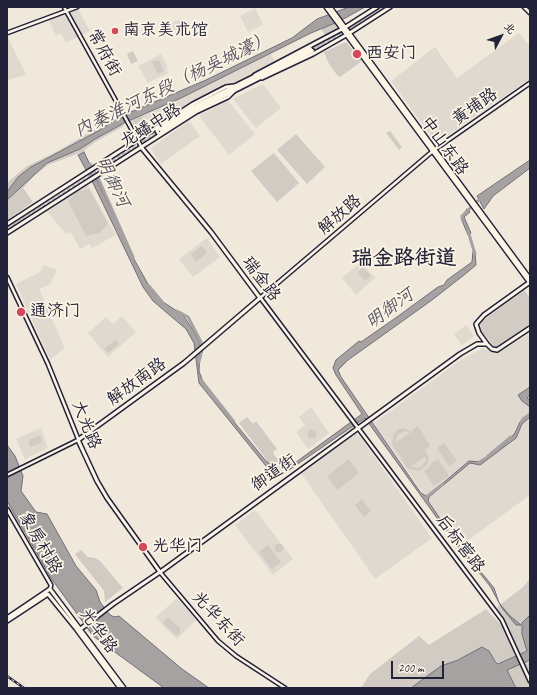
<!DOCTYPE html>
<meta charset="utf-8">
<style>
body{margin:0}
#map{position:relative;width:537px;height:695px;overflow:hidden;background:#efe8db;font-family:Caveat,"LXGW WenKai TC",sans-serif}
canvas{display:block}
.frame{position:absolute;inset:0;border:8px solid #22223b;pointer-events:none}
.north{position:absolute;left:481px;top:16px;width:40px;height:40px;-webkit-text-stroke:3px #fcf5e5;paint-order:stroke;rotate:49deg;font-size:11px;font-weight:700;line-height:16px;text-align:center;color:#22223b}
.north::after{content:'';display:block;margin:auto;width:14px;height:18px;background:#22223b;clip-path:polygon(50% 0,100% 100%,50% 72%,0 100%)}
.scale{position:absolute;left:391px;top:661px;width:53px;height:18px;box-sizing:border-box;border:2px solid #22223b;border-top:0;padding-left:5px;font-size:12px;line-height:14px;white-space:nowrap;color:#22223b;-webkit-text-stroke:3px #fcf5e5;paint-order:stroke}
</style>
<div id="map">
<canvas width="537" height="695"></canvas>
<div class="frame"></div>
<div class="north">北</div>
<div class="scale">200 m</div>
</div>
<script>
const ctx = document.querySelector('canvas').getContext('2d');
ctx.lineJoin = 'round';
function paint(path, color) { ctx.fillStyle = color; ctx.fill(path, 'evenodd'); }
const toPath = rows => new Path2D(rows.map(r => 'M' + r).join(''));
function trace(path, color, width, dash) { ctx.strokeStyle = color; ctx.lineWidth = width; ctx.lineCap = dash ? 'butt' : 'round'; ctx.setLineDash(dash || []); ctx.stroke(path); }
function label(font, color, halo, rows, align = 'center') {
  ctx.font = font + ' Caveat,"LXGW WenKai TC",sans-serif'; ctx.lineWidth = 3.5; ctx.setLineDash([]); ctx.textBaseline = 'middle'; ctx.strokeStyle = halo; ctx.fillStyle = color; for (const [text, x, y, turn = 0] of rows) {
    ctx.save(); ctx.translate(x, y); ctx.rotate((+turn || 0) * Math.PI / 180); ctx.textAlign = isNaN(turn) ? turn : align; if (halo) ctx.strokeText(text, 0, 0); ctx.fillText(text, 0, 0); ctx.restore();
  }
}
paint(toPath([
 [77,7,90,31,66,43,61,33,56,36,48,18],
 [255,8,263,25,248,32,240,16],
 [181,19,185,28,178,31,177,29,172,31,169,24],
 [519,33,530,47,530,79,436,143,391,81,435,47,457,78],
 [7,35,26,75,7,80],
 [161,54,168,68,166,69,168,73,148,83,138,66],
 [271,54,276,63,226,87,140,137,128,127,126,122,181,98],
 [263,84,281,108,256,128,233,99],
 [228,101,255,134,229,155,200,117,200,115],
 [189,121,200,136,161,164,151,149,152,147],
 [88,185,116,235,92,248,89,244,80,249,71,232,66,234,47,212,72,193],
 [207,238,220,257,193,277,179,259],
 [361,262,375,278,356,295,342,278],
 [44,265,57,270,50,284,39,289,65,348,50,360,16,284,40,272],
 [122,316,136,332,108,357,88,333,106,317,113,324],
 [466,325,474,336,462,345,454,334],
 [530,333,530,495,460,546,374,423,462,359,483,348,496,353,501,351],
 [311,407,329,433,308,449,296,432,305,425,299,417],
 [41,428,48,448,25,459,16,439],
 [356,434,359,435,432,538,375,579,301,473],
 [255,510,293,559,273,575,235,525],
 [177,598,196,620,177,639,166,629,156,617]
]), '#e0d9cf');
paint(toPath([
 [335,23,339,30,326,37,321,28],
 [324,40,326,44,314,52,311,45],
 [346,42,362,61,340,77,337,75,329,64,324,52],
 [133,51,138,61,131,64,127,54],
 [159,60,164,71,158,74,152,61],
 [119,115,119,117,100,130,49,158,42,161,7,192,7,185,9,181,27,166,58,151],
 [142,115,150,129,142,134,132,120],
 [123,123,124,126,95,142,82,152,48,165,34,176,23,188,33,202,7,220,7,200,33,175,47,163,80,149,95,139],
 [390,131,402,147,399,150,386,133],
 [296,134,325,167,307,184,277,150],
 [274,153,299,183,277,202,251,171],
 [89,189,108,224,99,233,86,236,68,201,76,192],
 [202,246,207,253,196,262,191,254],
 [363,267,371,276,365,281,358,272],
 [524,290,530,298,530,324,502,345,495,347,482,332,480,323],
 [116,339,119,344,108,353,104,349],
 [247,417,253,424,256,421,277,449,273,452,274,455,279,460,285,459,290,464,281,468,273,466,269,463,239,423],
 [418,426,430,446,425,450,429,457,427,465,418,471,408,469,392,444,394,433,399,429,404,428,413,433,412,430],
 [405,431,410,433,395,443,397,435],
 [425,457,426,461,422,466,419,468,411,466],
 '307.5 434a4.5 4.5 0 1 1 9 0a4.5 4.5 0 1 1-9 0Z',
 [38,436,42,438,42,442,31,447,29,445,29,440],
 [444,443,457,461,449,466,437,448],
 [349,459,359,473,337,490,327,476],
 [438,459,449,476,434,486,424,471,431,466,430,464],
 [362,499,371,511,364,517,355,505],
 '274.5 548a4.5 4.5 0 1 1 9 0a4.5 4.5 0 1 1-9 0Z',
 [268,545,281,562,272,569,259,552],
 [81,550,88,557,95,558,100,561,123,588,105,602,104,591,75,554],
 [530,579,530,681,497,607,522,588],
 [486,609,503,627,530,683,530,688,361,688,370,674,419,636,429,645],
 [168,618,180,628,180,634,176,635,164,624,164,620]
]), '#d1cbc3');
const water = toPath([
 [349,7,365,7,340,21,311,33,181,98,126,122,95,139,80,149,47,163,7,200,7,192,18,177,31,167,100,130,119,117,206,80,292,38,317,19,349,7],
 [84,152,135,261,153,293,160,300,183,315,193,330,199,341,200,352,199,371,204,385,265,460,277,470,288,468,362,414,336,375,333,368,336,360,359,341,361,342,397,317,438,287,444,285,447,280,472,262,473,251,475,251,476,265,464,275,432,300,348,360,338,370,341,377,416,486,421,493,426,496,429,495,469,461,480,462,507,442,515,433,520,422,530,414,530,417,522,424,516,438,480,465,470,463,441,487,429,497,428,501,454,539,494,588,499,603,510,616,521,625,516,625,502,608,490,586,450,536,365,418,286,472,276,474,270,471,199,383,194,343,186,329,153,301,143,287,94,185,78,155,84,152],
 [530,160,530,168,493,196,484,209,477,196,530,160],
 [467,209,470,212,464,217,471,233,468,235,461,218,467,209],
 [530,387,530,395,527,398,530,400,530,407,522,401,518,395,530,387],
 [7,445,15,456,23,476,21,491,36,512,47,514,76,566,96,590,100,602,109,614,114,617,119,616,182,669,209,688,164,688,93,636,51,578,7,501,7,445],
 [530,615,530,660,507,670,516,688,411,688,441,666,458,660,482,647,489,651,496,663,498,664,527,651,522,634,522,623,530,615]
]);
paint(water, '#a6a2a2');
trace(water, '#716f79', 1);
trace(toPath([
 [90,164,99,180,133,257],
 [463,220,462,216,482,197],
 [468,231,475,254],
 [149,286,163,303],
 [177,311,188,317,201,342,201,346],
 [199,362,202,350],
 [201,380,234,422],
 [521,422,523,419,530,414],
 [488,456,511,437],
 [478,463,486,458],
 [425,498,443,484]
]), '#a6a2a2', 3);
trace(toPath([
 [345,29,381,7],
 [310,49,339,32],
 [312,51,386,7],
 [111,160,160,129],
 [7,227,42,204],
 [7,230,162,131]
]), '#c6c0bb', 4, [4, 2]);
const secondary = toPath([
 [64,7,142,148],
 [524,7,530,13],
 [7,33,77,7],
 [7,277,48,364,79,441],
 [259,296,502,620,530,681],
 [260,298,434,150,530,83],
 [7,475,80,439],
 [7,509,51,585,50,589],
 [159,571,218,641,236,656,285,688]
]);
const primary = toPath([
 [326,7,530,283],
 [330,7,530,279],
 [255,75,344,28,377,7],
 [262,78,313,54,348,34,390,7],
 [158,127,157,131,159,134,162,133],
 [7,224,193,104,226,87,234,86],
 [7,233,196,112,228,97,234,91],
 [530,282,484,315,476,324,479,333,487,344,492,349,497,350,530,328],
 [159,573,460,354,477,344,487,344],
 [7,618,50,589,124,688],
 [7,621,48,594,78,631,113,604,160,572,107,498,97,481,78,440,184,363,260,298,211,232,141,147],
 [77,630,120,688]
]);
const highway = toPath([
 [160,129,194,107,310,49],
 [162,131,195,110,312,51]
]);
trace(secondary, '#22223b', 5.5);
trace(primary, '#22223b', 6);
trace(highway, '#22223b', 7);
trace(secondary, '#fcf5e5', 2.5);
trace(primary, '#fcf5e5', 3);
trace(highway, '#fcf5e5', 4);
const rail = toPath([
 [7,676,24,688]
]);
trace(rail, '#22223b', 2.5);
trace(rail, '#fcf5e5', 1, [3]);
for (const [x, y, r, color] of [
 [115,31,4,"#d1495b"],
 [357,54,5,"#d1495b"],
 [21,312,5,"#d1495b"],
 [143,547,5,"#d1495b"]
]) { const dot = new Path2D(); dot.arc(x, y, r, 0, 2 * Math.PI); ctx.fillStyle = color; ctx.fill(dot); trace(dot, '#fcf5e5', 1.5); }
label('17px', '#22223b', '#fcf5e5', [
 ["南京美术馆",123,31],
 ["西安门",366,54],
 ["通济门",30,312],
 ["光华门",152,547]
], 'left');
label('17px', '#22223b', '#fcf5e5', [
 ["常府街",104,53,61],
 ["黄埔路",475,107,-35],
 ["龙蟠中路",151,126,-32],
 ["中山东路",444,146,54],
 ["解放路",340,215,-41],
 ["瑞金路",261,279,53],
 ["解放南路",137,382,-36],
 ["大光路",86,425,68],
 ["御道街",274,473,-35],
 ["象房村路",40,543,60],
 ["后标营路",460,544,53],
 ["光华东街",218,619,47],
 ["光华路",98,631,54]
]);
label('italic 18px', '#575564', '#fcf5e5', [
 ["内秦淮河东段（杨吴城濠）",173,85,-26],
 ["明御河",112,182,64],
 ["明御河",390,309,-36]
]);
label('bold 21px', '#22223b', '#fcf5e5', [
 ["瑞金路街道",404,258]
]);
</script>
